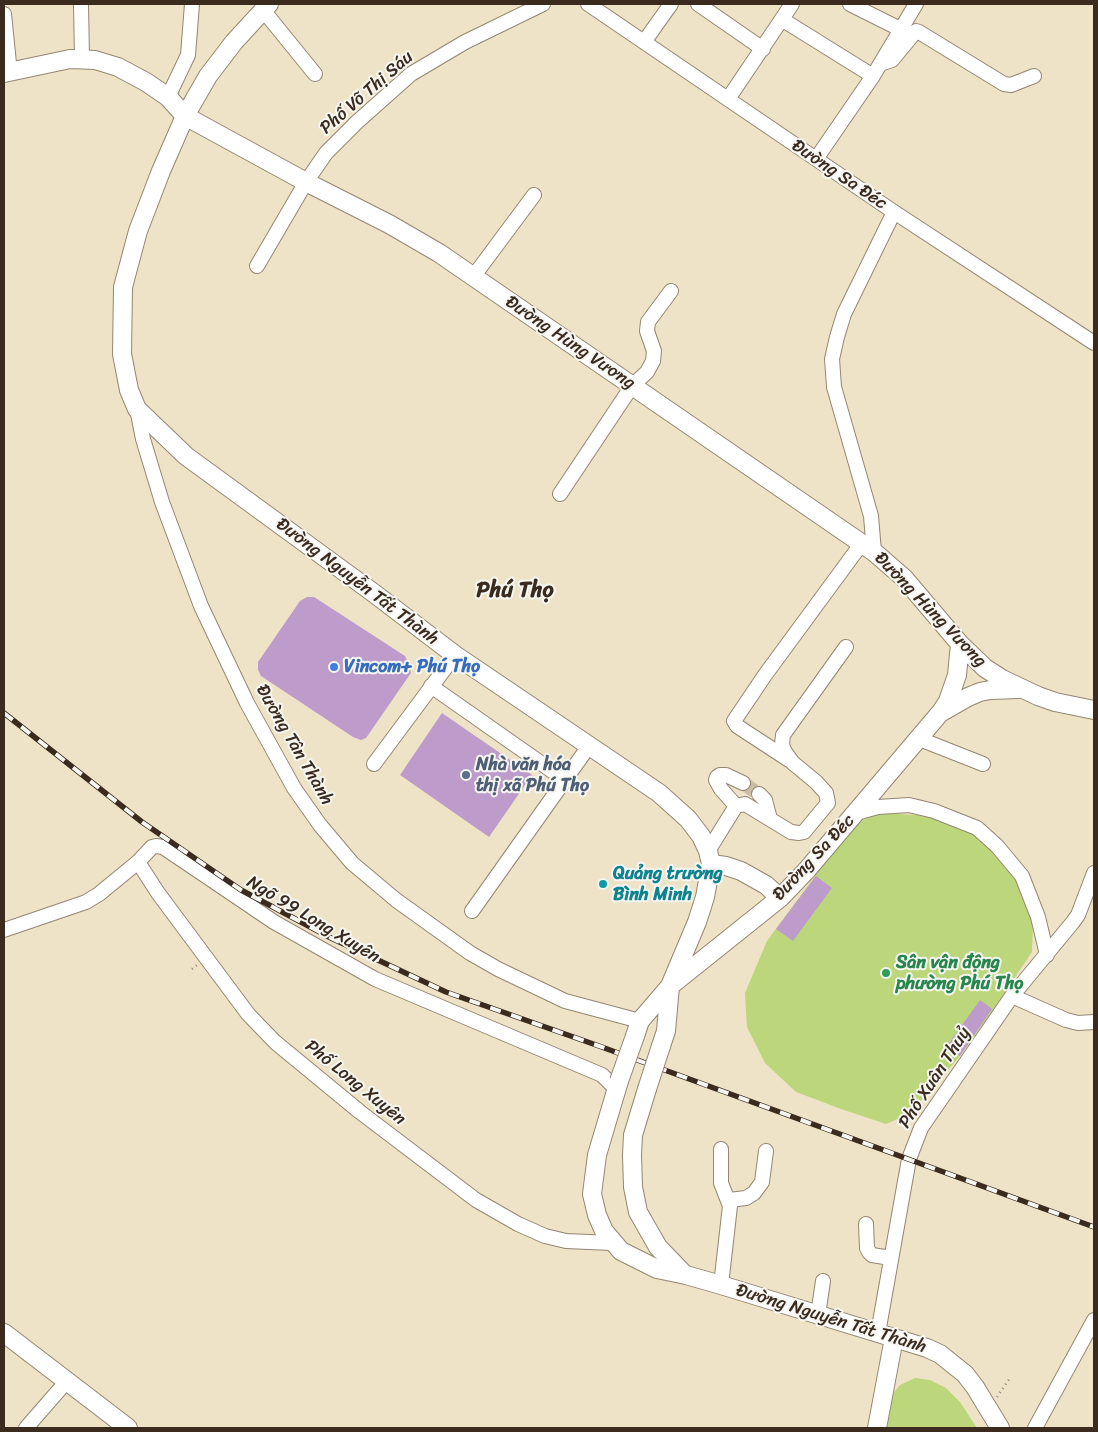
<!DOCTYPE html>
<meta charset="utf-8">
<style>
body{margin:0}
#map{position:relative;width:1098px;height:1432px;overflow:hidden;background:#eee3c7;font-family:Sriracha,sans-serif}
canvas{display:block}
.frame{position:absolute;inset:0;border:5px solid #3b2a1e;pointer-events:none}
</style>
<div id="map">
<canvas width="1098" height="1432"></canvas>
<div class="frame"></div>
</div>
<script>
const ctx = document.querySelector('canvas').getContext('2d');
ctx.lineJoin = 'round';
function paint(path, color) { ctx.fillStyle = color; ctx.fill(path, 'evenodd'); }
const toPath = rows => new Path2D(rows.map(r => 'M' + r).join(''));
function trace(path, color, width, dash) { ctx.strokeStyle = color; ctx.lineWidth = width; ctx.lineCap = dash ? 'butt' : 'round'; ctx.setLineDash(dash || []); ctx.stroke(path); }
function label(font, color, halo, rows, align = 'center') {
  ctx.font = font + ' Sriracha,sans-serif'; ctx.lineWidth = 4; ctx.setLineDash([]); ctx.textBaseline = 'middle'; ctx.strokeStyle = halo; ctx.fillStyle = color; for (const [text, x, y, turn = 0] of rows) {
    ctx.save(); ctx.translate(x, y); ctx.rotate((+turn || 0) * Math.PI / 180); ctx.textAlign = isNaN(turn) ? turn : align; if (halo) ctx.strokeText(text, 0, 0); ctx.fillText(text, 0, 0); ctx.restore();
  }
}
paint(toPath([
 [881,813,917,815,948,822,975,834,993,850,1018,881,1028,903,1033,924,1032,952,993,1010,960,1056,910,1114,886,1124,841,1109,796,1092,765,1063,747,1027,745,993,767,941,815,876,855,823],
 [915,1378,930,1380,946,1388,960,1402,977,1428,886,1428,890,1397,900,1385]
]), '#bcd67b');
paint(toPath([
 [307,597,314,597,405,656,409,664,411,673,366,738,361,740,353,737,261,676,258,670,258,662,300,601],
 [442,713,532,775,489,837,400,775],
 [816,876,832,888,793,941,776,929],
 [980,1000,992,1009,960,1056,947,1046]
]), '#bd9ccb');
trace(toPath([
 [743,783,759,794]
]), '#cabea5', 14, [14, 7]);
const minor = toPath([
 [81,4,82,58],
 [588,4,894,212,1094,343],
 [698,4,763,49],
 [850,4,900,29],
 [263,10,315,74],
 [4,14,10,73],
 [783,20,873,76],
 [644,42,671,4],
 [883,63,892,60,916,31,919,32,1004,84,1011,85,1034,76],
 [168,97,188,55,192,4],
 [728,99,792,4],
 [816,159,873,76,916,4],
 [257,266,306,182,326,153,357,122,411,74,465,42,543,4],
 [473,277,534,195],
 [137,409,143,439,162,502,201,606,247,703,294,788,320,825,352,863,396,900,470,953,498,969,565,1001,640,1021],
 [560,494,632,386,647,372,653,361,654,351,647,331,648,322,671,291],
 [874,552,871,516,834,387,832,359,837,337,844,314,894,212],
 [431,686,565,780],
 [917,738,983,764],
 [789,760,737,726,734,721,765,675,862,543],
 [374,764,455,655],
 [759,794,765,800,770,819],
 [736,806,721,789,716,780,717,777,720,775,726,775,743,783],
 [856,813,878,807,909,805,934,811,977,828,997,846,1022,876,1038,917,1047,955],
 [708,851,736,806,745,804,791,832,799,833,804,832,828,803,826,793,816,782,793,763,785,752,782,745,783,735,846,647],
 [138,862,158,893,248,1014,275,1042,360,1112,476,1200,518,1224,545,1236,566,1241,612,1243],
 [472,911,589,746],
 [4,930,86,902,99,894,138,862,152,847,156,846,163,847,274,922,375,979,602,1075,616,1089],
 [1012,996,1066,1020,1078,1023,1094,1022],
 [721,1149,721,1183,730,1206,721,1285],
 [729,1200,746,1198,754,1193,762,1182,766,1151],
 [866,1224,867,1248,869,1252,872,1255,891,1258],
 [818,1315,823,1281],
 [878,1333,909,1159,921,1128,1012,996,1073,922,1078,915,1094,873],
 [26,1428,67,1381],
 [1035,1428,1094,1320]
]);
const major = toPath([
 [269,4,234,42,208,76,185,116,161,171,138,231,123,287,122,354,129,390,137,409,186,456,375,594,455,655,659,793,688,819,701,836,708,851,711,864,705,897,697,922,670,986,666,1031,661,1046],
 [4,73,70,59,95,60,118,67,146,82,168,97,185,116,306,182,389,224,439,253,874,552,904,578,960,644,985,668,1002,679,1038,696,1055,702,1094,710],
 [941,712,948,701,957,675,960,644],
 [711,864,726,866,741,871,766,885,780,898],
 [635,1036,640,1021,670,986,780,898,806,871,940,713,968,697,980,692,990,690,1019,689],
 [619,1081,597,1155,592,1194,597,1215,604,1231,621,1251,657,1269,686,1275,721,1285,927,1348,940,1354,965,1374,975,1387,1000,1428],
 [647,1089,633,1135,632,1155,633,1187,638,1212,658,1247,685,1275],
 [4,1333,128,1428],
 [877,1428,894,1338]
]);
trace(minor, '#948672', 16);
trace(major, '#948672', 20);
trace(toPath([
 [192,969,197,965],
 [322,1065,328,1059],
 [997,1397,1010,1378]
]), '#948672', 2.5, [1, 4]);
trace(minor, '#fff', 14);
trace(major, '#fff', 18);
const rail = toPath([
 [4,713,142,822,241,890,331,938,446,992,599,1046,1094,1227]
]);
trace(rail, '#3b2a1e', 5.5);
trace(rail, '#f6f6f2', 4, [11]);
const majorBridge = toPath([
 [619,1081,635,1036],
 [647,1089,661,1046]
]);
trace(majorBridge, '#948672', 20, []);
trace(majorBridge, '#fff', 18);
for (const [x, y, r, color] of [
 [334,667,5,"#3f7fe0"],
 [466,775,5,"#5c6f8a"],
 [603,884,5,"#0f9aa8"],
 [886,973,5,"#2e9e5b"]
]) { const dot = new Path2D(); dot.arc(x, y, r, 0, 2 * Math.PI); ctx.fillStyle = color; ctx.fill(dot); trace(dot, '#f6f6f2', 2); }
label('18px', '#3b2a1e', '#f6f6f2', [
 ["Phố Võ Thị Sáu",367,93,-41],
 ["Đường Sa Đéc",839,175,34],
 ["Đường Hùng Vương",570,343,34],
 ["Đường Nguyễn Tất Thành",357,582,37],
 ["Đường Hùng Vương",930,610,46],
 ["Đường Tân Thành",294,745,60],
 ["Đường Sa Đéc",814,858,-47],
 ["Ngõ 99 Long Xuyên",313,920,31],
 ["Phố Xuân Thuỷ",935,1078,-57],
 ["Phố Long Xuyên",355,1083,39],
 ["Đường Nguyễn Tất Thành",831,1319,17]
]);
label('bold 18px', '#366cbe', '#f6f6f2', [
 ["Vincom+ Phú Thọ",344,667]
], 'left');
label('bold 18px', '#4e5e75', '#f6f6f2', [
 ["Nhà văn hóa",476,765],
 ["thị xã Phú Thọ",476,786]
], 'left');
label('bold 18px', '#0d838f', '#f6f6f2', [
 ["Quảng trường",613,874],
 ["Bình Minh",613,895]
], 'left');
label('bold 18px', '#27864d', '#f6f6f2', [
 ["Sân vận động",896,963],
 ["phường Phú Thọ",896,984]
], 'left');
label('bold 22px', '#3b2a1e', '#f6f6f2', [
 ["Phú Thọ",515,591]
]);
</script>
